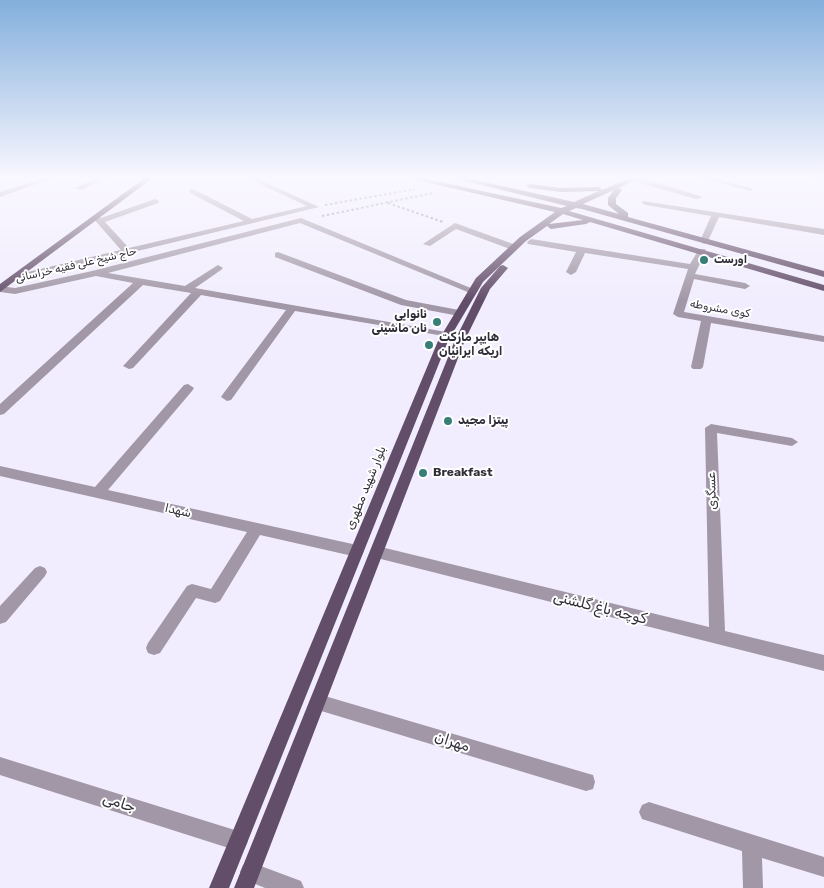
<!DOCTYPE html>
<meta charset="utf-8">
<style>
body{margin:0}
canvas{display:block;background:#f1edfe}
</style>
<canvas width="824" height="888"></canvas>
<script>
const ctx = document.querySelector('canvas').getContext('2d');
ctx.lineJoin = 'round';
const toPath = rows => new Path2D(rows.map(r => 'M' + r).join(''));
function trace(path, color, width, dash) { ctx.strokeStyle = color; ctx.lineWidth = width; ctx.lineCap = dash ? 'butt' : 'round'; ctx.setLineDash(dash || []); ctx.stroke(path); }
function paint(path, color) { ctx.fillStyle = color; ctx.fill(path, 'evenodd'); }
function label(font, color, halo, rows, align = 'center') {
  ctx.font = font + ' Rubik,"Noto Sans Arabic",sans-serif'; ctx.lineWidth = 4; ctx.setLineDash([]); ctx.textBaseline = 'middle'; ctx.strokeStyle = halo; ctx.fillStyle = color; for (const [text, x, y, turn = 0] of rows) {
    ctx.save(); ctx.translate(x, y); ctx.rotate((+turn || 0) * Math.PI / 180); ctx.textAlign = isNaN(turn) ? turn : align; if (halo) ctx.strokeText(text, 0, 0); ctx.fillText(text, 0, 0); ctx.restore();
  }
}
trace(toPath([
 [388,203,443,222],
 [325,205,415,189],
 [322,216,433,193]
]), '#8b8895', 2, [2.5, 2.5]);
paint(toPath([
 [46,177,56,177,0,197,0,192,46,177],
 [98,177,108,177,82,190,75,188,98,177],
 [245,177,254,177,319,207,14,281,9,278,11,276,121,250,92,217,96,215,101,218,155,199,159,201,158,203,105,222,129,248,244,221,190,193,190,189,193,189,252,219,307,206,245,177],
 [489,177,500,177,486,181,485,179,489,177],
 [698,177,710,177,754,189,750,191,698,177],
 [812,177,824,177,824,181,813,179,812,177],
 [636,178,642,178,703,197,696,199,636,182,636,178],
 [643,201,824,229,824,235,719,217,708,241,704,244,700,241,711,216,646,205,642,203,643,201],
 [301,218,478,291,473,294,470,293,300,223,108,273,185,286,218,265,223,268,221,270,195,288,446,332,451,335,450,337,295,311,231,400,227,401,221,397,223,394,286,310,201,295,133,368,129,369,123,366,125,364,191,293,143,285,4,414,0,415,0,404,133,283,96,276,15,294,0,292,0,286,15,288,92,271,301,218],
 [455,223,516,245,517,247,510,249,456,229,430,246,423,244,455,223],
 [531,239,690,264,699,249,705,249,706,251,695,274,745,283,750,286,745,289,694,279,684,312,824,336,824,342,711,323,703,367,701,369,693,369,691,367,701,321,678,317,673,314,688,269,585,253,576,272,571,275,566,272,576,252,528,244,527,242,531,239],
 [278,252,406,300,459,310,464,313,459,316,401,305,275,257,275,253,278,252],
 [188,384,194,388,192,391,108,490,357,545,362,547,364,551,362,555,357,557,260,535,220,601,215,603,196,598,160,653,154,655,148,653,146,648,148,643,187,586,192,584,211,589,247,532,0,476,0,466,95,487,184,385,188,384],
 [711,424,792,438,798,442,792,446,717,433,725,631,824,655,824,671,377,558,372,556,370,552,372,548,377,546,709,627,705,428,711,424],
 [40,566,45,568,47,572,45,576,6,622,0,624,0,606,35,568,40,566],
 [318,694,586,773,593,775,595,782,593,789,586,791,318,710,312,708,309,702,312,696,318,694],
 [0,757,238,831,245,834,248,841,245,848,238,851,0,775,0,757],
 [649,802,824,857,824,877,762,858,763,888,743,888,742,851,642,819,639,812,642,805,649,802],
 [250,862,301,881,304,888,265,888,243,879,240,872,243,865,250,862]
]), '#a297a6');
paint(toPath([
 [146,177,154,177,0,292,0,284,146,177],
 [404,177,417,177,561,208,567,206,449,177,462,177,574,202,599,191,561,192,530,188,526,186,530,184,561,188,599,187,602,190,631,177,640,177,619,188,622,190,616,198,616,204,628,213,628,217,824,271,824,277,582,209,576,208,569,211,824,285,824,291,590,222,586,224,551,229,547,226,526,241,483,282,448,341,229,888,209,888,438,341,476,278,520,237,555,212,404,177],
 [614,190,608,198,608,205,619,214,583,204,614,190],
 [563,214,583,220,549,224,563,214],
 [503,265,508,268,490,289,465,340,254,888,234,888,455,340,481,288,500,266,503,265]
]), '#634e69');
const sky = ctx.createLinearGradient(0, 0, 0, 301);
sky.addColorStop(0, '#83afdc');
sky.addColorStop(0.59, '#f9f7ff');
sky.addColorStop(1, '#f9f7ff00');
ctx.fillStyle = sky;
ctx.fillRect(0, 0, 824, 301);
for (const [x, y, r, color] of [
 [704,260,5,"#377e78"],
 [437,322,5,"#377e78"],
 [429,345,5,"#377e78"],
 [448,421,5,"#377e78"],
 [423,473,5,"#377e78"]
]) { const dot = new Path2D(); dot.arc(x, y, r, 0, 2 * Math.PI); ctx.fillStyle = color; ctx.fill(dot); trace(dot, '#fff', 2); }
label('bold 11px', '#302e38', '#fff', [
 ["اورست",714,260]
], 'left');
label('11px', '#302e38', '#fff', [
 ["حاج شیخ علی فقیه خراسانی",76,265,-13],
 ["کوی مشروطه",720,309,10]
]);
label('bold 12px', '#302e38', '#fff', [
 ["نانوایی",427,315,"right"],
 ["نان ماشینی",427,329,"right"],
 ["هایپر مارکت",439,338],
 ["اریکه ایرانیان",439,352],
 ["پیتزا مجید",458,421],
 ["Breakfast",433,473]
], 'left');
label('12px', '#302e38', '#fff', [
 ["بلوار شهید مطهری",366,488,-68],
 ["عسگری",712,491,-92],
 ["شهدا",178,511,13]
]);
label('15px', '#302e38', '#fff', [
 ["کوچه باغ گلشنی",600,608,14],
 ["مهران",452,742,17],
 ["جامی",119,803,18]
]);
</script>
